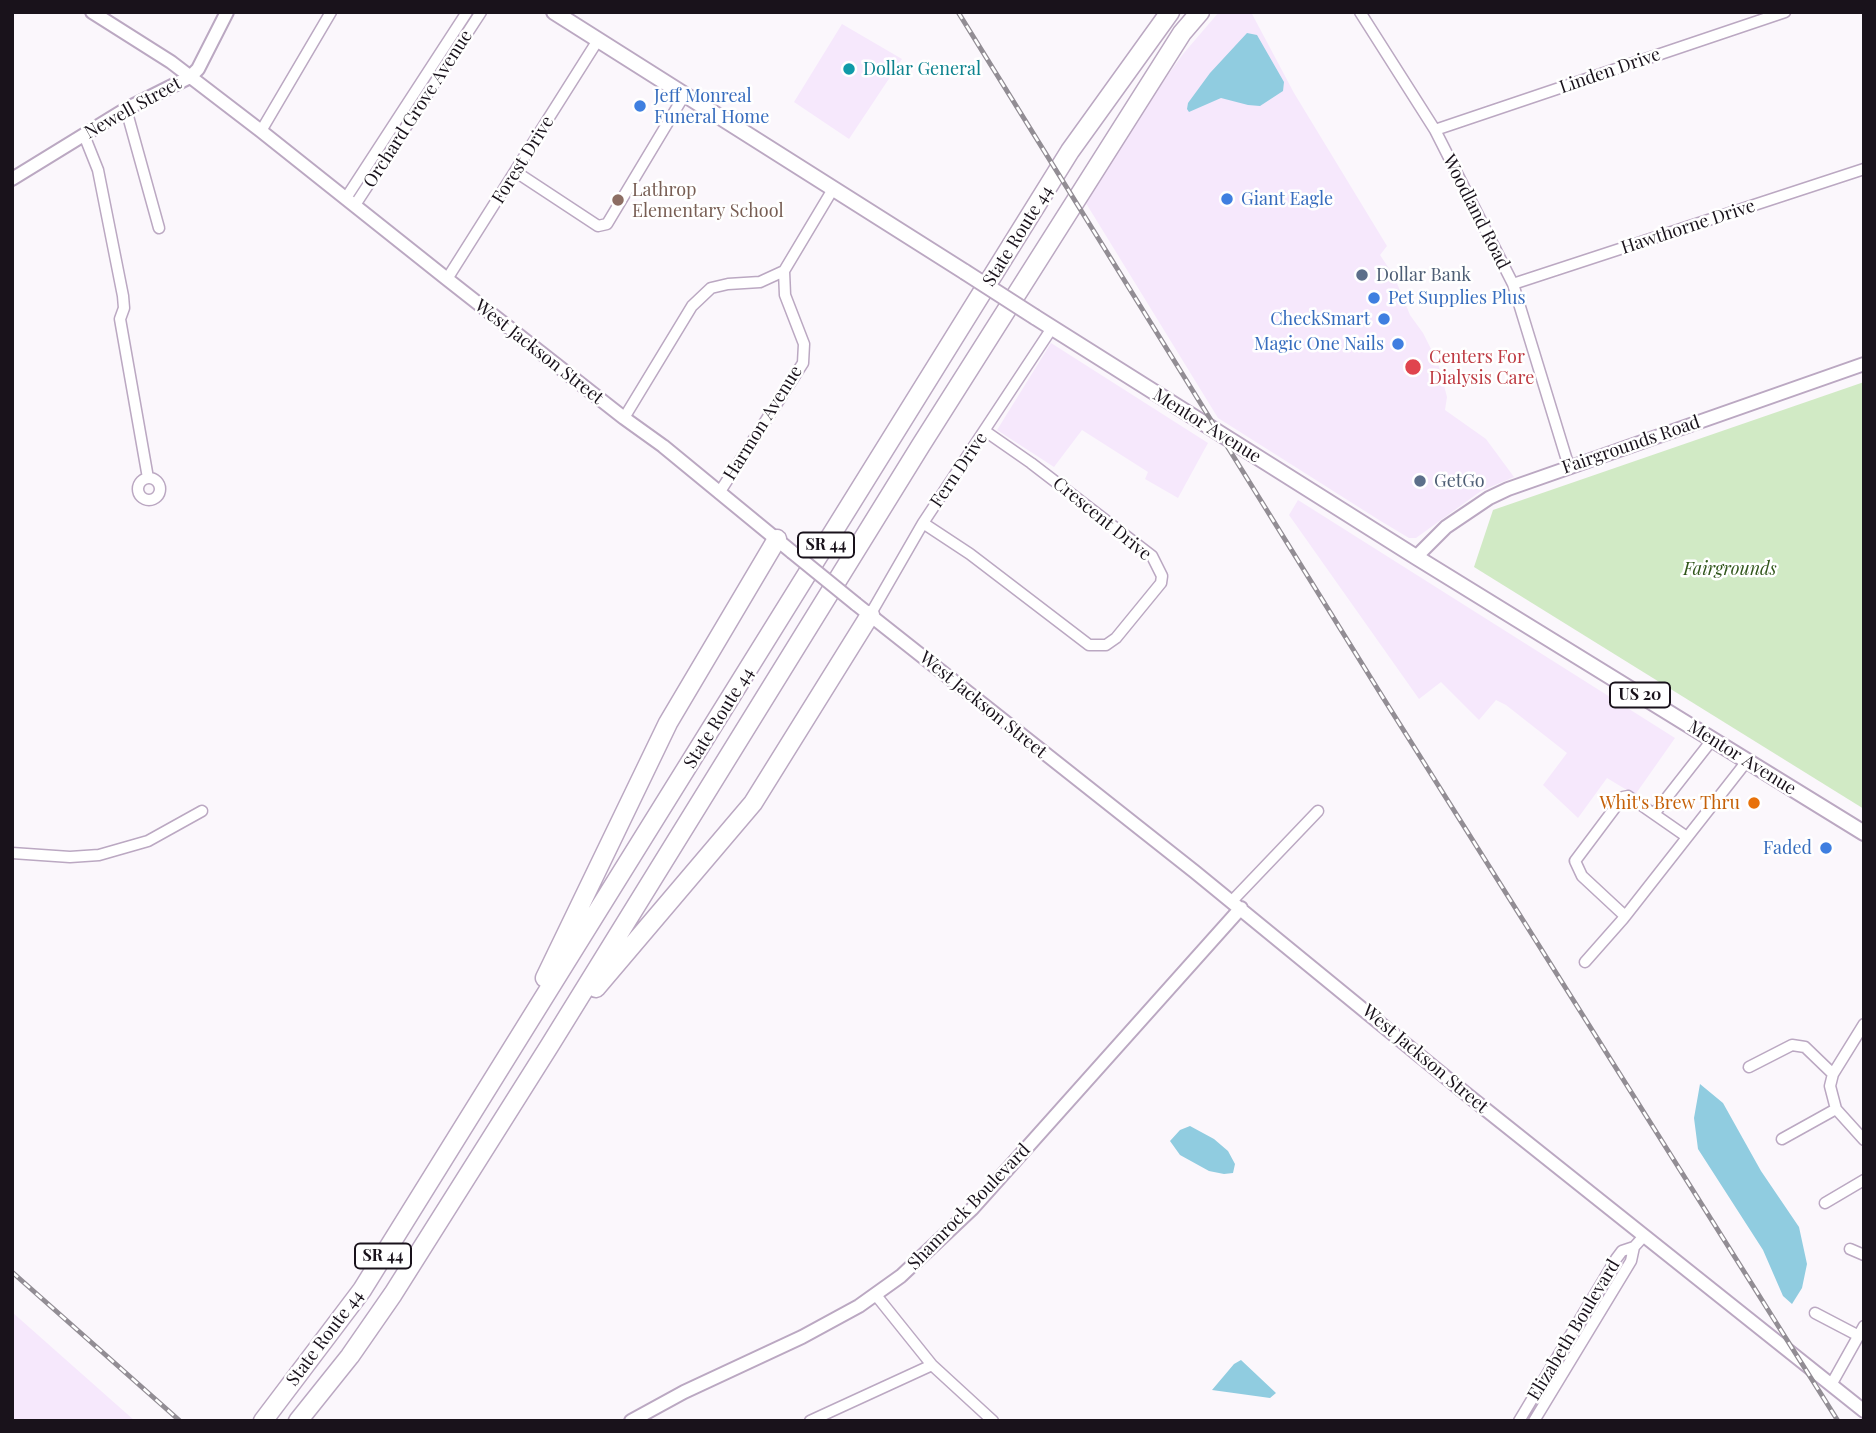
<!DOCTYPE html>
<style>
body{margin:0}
#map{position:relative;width:1876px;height:1433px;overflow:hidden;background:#fbf7fc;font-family:"Playfair Display",serif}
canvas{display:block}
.frame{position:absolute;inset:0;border:14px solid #19121b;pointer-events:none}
</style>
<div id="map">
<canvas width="1876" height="1433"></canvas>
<div class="frame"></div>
</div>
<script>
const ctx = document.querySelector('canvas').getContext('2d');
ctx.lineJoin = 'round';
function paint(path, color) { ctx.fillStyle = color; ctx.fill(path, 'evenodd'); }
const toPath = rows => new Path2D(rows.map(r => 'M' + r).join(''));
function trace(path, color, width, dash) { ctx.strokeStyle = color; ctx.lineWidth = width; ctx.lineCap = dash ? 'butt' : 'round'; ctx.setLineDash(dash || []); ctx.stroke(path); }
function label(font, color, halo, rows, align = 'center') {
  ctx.font = font + ' "Playfair Display",serif'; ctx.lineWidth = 5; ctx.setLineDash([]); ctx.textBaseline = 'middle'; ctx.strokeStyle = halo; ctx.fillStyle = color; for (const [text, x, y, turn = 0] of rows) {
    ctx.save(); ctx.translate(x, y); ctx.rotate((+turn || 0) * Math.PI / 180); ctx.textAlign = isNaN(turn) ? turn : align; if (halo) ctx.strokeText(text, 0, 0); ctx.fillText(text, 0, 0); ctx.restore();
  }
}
paint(toPath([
 [1219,12,1251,12,1294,93,1387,246,1380,255,1394,276,1410,315,1423,333,1438,363,1447,397,1445,410,1486,439,1514,477,1481,491,1416,538,1409,538,1379,520,1218,418,1084,200,1137,118,1183,54],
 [842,24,902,59,849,139,794,102],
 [1051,343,1208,443,1178,498,1145,479,1148,472,1082,430,1054,467,997,430],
 [1298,500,1675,738,1635,795,1607,778,1578,818,1543,785,1567,753,1506,705,1496,700,1479,720,1441,682,1419,699,1289,515],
 [12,1312,135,1421,12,1421]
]), '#f6e8fc');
paint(toPath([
 [1864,382,1864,809,1474,567,1493,510]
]), '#d1eac5');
paint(toPath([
 [1247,33,1257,35,1284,82,1283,91,1260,106,1248,105,1221,98,1189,112,1187,109,1188,103,1210,73],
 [1700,1084,1723,1103,1761,1171,1799,1227,1807,1264,1802,1288,1792,1304,1783,1296,1763,1250,1698,1149,1694,1118],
 [1190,1126,1214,1139,1228,1151,1235,1164,1233,1173,1224,1174,1209,1171,1180,1155,1170,1141,1180,1130],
 [1241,1360,1276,1393,1270,1398,1212,1390,1234,1364]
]), '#90cce0');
const minor = toPath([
 [1360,12,1435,130,1513,284,1569,467],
 [126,109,159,228],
 [1435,130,1785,12],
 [261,131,331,12],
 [84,135,98,170,123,296,124,308,120,319,148,478],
 [516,172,598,226,607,224,685,94],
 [346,198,467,12],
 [355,205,481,12],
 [447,279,598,40],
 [1513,284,1864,169],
 [624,418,692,306,711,288,728,284,760,282,784,271,833,189],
 '138 489a11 11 0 1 1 22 0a11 11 0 1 1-22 0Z',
 [719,493,803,363,804,344,785,295,784,271],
 [923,523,970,554,1089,645,1106,645,1116,638,1161,583,1162,576,1152,556,1031,463,985,431],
 [870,615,923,523,1052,328],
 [1654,814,1712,740],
 [12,853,70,857,99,855,148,841,202,811],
 [1232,901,1318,811],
 [1625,916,1582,876,1575,861,1623,797,1628,796,1687,837],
 [1585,962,1623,919,1747,761],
 [1749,1067,1792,1045,1805,1047,1833,1074,1830,1086,1836,1109,1864,1140],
 [1833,1074,1864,1024],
 [1782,1139,1836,1109],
 [1825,1203,1864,1180],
 [1850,1249,1864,1255],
 [875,1294,932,1365,993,1421],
 [1815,1313,1859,1336],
 [1831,1385,1864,1326],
 [810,1421,932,1365],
 [1519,1421,1616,1259,1622,1251,1634,1247],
 [1534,1421,1631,1261,1634,1247,1644,1236]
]);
const tertiary = toPath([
 [92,12,171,62,261,131,447,279,624,418,663,446,792,552],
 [12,179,126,109,190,77,198,69,227,12],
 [1416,557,1446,527,1489,498,1508,489,1864,364],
 [856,604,1195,872,1470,1097,1864,1411],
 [631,1421,684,1392,802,1337,859,1306,901,1276,972,1209,1241,908]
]);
const primary = toPath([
 [554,12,965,272],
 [1035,317,1416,557,1864,833]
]);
const motorway = toPath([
 [545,978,668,723,777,539],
 [596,988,753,803,870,615],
 [263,1421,362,1290,1070,151,1170,12],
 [298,1421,350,1356,393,1294,550,1045,921,445,1182,33,1200,12]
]);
trace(minor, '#bba8c2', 13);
trace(tertiary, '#bba8c2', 16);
trace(primary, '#bba8c2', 18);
trace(motorway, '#bba8c2', 21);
trace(minor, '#fff', 10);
trace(tertiary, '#fff', 12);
trace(primary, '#fff', 14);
trace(motorway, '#fff', 18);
const rail = toPath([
 [958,12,1382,696,1838,1421],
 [12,1272,180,1421]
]);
trace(rail, '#928d94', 5);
trace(rail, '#fff', 2.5, [8]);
const tertiaryBridge = toPath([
 [792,552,856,604]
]);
const primaryBridge = toPath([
 [965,272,1035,317]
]);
trace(tertiaryBridge, '#bba8c2', 16, []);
trace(primaryBridge, '#bba8c2', 18, []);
trace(tertiaryBridge, '#fff', 12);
trace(primaryBridge, '#fff', 14);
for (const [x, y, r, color] of [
 [849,69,7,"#0f9aa8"],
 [640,106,7,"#3f7fe0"],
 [1227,199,7,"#3f7fe0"],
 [618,200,7,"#8d6e63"],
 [1362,275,7,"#5c6f8a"],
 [1374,298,7,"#3f7fe0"],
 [1384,319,7,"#3f7fe0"],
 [1398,344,7,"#3f7fe0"],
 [1413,367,9,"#e0444e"],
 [1420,481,7,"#5c6f8a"],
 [1754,803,7,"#e8710a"],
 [1826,848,7,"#3f7fe0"]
]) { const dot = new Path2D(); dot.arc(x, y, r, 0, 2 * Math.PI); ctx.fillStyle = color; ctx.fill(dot); trace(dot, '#fff', 2.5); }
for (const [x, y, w] of [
 [826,545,56],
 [1640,695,60],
 [383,1256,56]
]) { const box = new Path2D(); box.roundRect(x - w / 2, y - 12.5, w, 25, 5); ctx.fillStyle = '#fff'; ctx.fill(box); trace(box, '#19121b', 2); }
label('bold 16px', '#19121b', null, [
 ["SR 44",826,545],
 ["US 20",1640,695],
 ["SR 44",383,1256]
]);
label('18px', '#0d838f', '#fff', [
 ["Dollar General",863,69]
], 'left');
label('18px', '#19121b', '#fff', [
 ["Linden Drive",1610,71,-19],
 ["Newell Street",133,108,-29],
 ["Orchard Grove Avenue",418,109,-57],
 ["Forest Drive",523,160,-58],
 ["Woodland Road",1476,212,63],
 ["Hawthorne Drive",1688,227,-18],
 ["State Route 44",1018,236,-58],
 ["West Jackson Street",539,352,38],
 ["Harmon Avenue",763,423,-58],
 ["Mentor Avenue",1207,426,32],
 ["Fairgrounds Road",1631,445,-19],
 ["Fern Drive",959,470,-56],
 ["Crescent Drive",1102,519,39],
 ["West Jackson Street",983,705,39],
 ["State Route 44",719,718,-58],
 ["Mentor Avenue",1742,758,32],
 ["West Jackson Street",1425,1059,40],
 ["Shamrock Boulevard",969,1207,-46],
 ["Elizabeth Boulevard",1574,1330,-59],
 ["State Route 44",325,1338,-53]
]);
label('18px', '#366cbe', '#fff', [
 ["Jeff Monreal",654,96],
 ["Funeral Home",654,117],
 ["Giant Eagle",1241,199],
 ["Pet Supplies Plus",1388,298],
 ["CheckSmart",1370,319,"right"],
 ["Magic One Nails",1384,344,"right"],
 ["Faded",1812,848,"right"]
], 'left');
label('18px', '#785e54', '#fff', [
 ["Lathrop",632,190],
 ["Elementary School",632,211]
], 'left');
label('18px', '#4e5e75', '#fff', [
 ["Dollar Bank",1376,275],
 ["GetGo",1434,481]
], 'left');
label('18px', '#be3a42', '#fff', [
 ["Centers For",1429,357],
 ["Dialysis Care",1429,378]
], 'left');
label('italic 18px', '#31561b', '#fff', [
 ["Fairgrounds",1730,569]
]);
label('18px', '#c56008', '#fff', [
 ["Whit's Brew Thru",1740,803]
], 'right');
</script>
